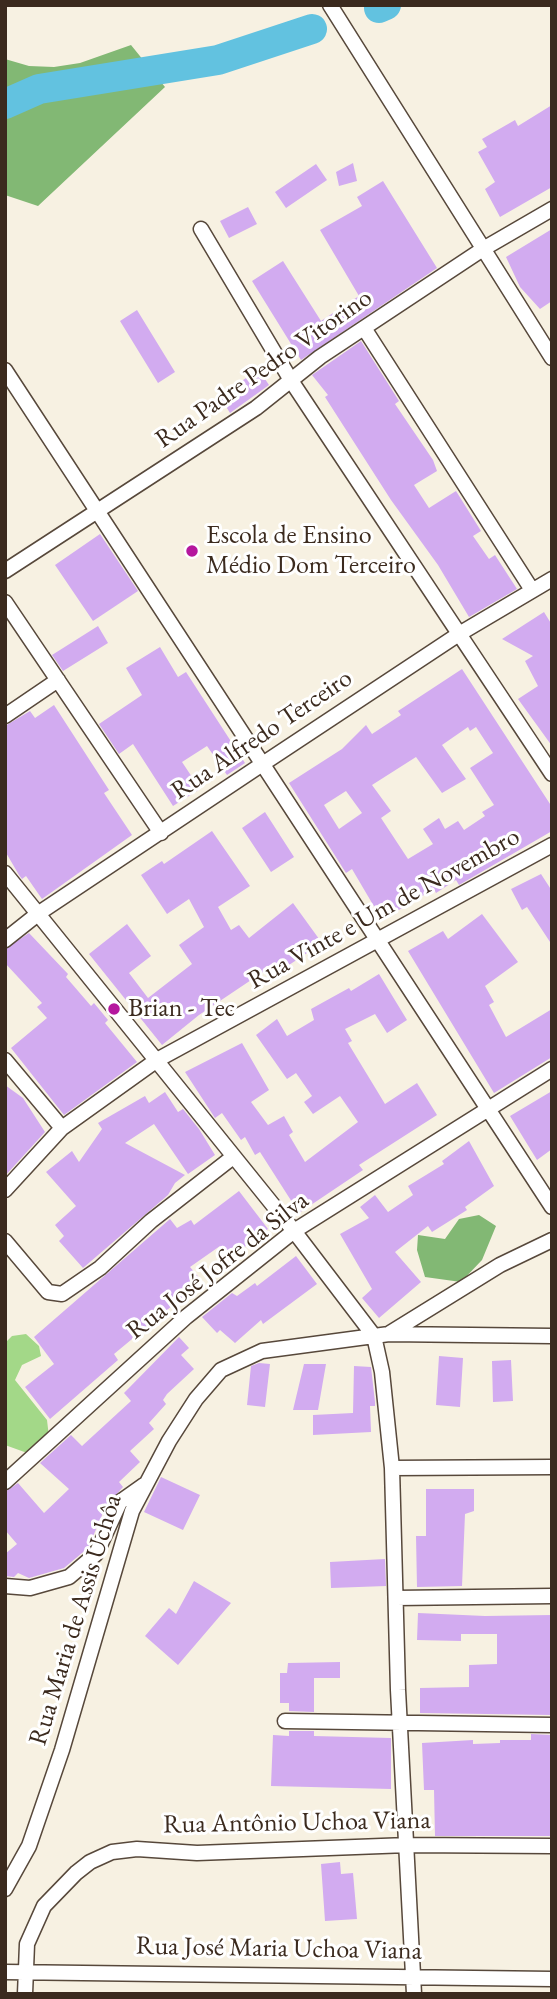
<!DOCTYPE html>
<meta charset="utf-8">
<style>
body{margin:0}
#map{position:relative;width:557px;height:1999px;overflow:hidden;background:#f7f1e2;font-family:"EB Garamond",serif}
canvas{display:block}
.frame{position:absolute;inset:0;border:7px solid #3b2a1e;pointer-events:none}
</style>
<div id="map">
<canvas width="557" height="1999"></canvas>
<div class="frame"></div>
</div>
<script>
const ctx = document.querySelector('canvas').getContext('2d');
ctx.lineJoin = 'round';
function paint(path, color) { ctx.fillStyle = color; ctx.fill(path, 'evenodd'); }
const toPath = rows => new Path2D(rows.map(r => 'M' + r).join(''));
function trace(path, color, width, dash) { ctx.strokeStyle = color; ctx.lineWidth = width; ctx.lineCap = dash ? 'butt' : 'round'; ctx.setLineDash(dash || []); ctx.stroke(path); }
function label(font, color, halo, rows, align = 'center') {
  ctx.font = font + ' "EB Garamond",serif'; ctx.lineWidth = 6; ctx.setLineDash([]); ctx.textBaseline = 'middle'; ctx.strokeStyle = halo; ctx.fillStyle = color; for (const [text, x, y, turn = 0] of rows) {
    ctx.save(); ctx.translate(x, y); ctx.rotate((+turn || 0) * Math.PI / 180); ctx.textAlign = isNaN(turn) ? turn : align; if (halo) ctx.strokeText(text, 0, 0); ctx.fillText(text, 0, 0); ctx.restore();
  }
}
paint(toPath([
 [26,1334,39,1346,41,1356,22,1365,15,1380,47,1420,49,1437,30,1454,5,1445,5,1343,12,1336]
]), '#a3d888');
paint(toPath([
 [131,45,165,87,38,206,5,195,5,59,29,66,54,67,80,63],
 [479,1215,496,1226,482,1260,461,1282,425,1277,417,1250,418,1235,445,1239,459,1219]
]), '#82b874');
trace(toPath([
 [379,8,386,5],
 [5,104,39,89,218,60,312,29]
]), '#62c2e0', 30);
paint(toPath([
 [552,105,552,187,500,217,485,189,495,182,478,152,487,147,482,139,515,120,518,126],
 [353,163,357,181,339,186,336,172],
 [316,164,327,180,286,208,275,192],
 [383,181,437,268,301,360,252,281,283,261,321,321,359,296,320,230,362,206,357,197],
 [248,207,257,224,229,238,220,221],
 [552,229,552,301,540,309,520,287,506,257],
 [137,310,175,372,158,383,120,321],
 [361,341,399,401,395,404,433,460,437,471,414,485,429,508,456,491,481,531,473,536,489,559,495,555,517,589,469,617,438,565,391,500,325,397,328,395,312,375],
 [259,370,269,385,230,413,219,395],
 [100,534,138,591,93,621,55,565],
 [544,612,552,625,552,746,518,699,538,686,525,661,533,656,502,639],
 [98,626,108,643,63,671,52,655],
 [160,647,178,677,186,672,245,763,227,775,207,746,182,762,200,789,173,806,133,744,119,754,99,724,142,695,126,668],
 [462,669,552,807,552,831,459,885,456,880,436,893,434,889,382,920,352,869,346,873,289,783,342,749,366,725,372,734,401,715,398,711],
 [468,727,470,731,476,727,493,753,470,768,494,805,482,812,485,816,464,830,458,821,445,829,439,818,423,829,433,844,408,859,381,818,391,811,372,785,416,757,442,793,466,779,442,745],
 [346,791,362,813,339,829,324,805],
 [54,705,109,790,104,793,132,835,42,899,26,876,22,879,19,875,5,851,5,726,30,711,35,718],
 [265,812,294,857,271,872,242,828],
 [212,831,250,886,218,907,231,930,239,925,249,938,293,903,322,943,277,973,272,966,199,1015,162,1045,89,954,127,924,151,956,129,973,148,998,192,964,179,945,204,927,189,899,167,914,141,875,162,861,164,864],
 [541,874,552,891,552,945,527,907,522,910,511,889],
 [482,914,518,962,485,986,494,1002,489,1005,506,1037,552,1009,552,1057,494,1093,408,951,443,931,448,939],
 [29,933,68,974,66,977,91,1006,94,1003,108,1020,105,1023,137,1062,64,1115,11,1048,47,1018,37,1007,42,1003,5,963,5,949],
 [379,974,407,1020,387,1033,375,1014,345,1029,352,1041,348,1043,385,1104,417,1083,437,1115,359,1165,363,1170,299,1213,260,1152,255,1155,245,1137,241,1140,222,1113,215,1118,185,1072,242,1043,269,1090,251,1102,268,1125,284,1116,293,1132,289,1135,305,1162,358,1122,340,1096,313,1114,304,1102,312,1096,296,1073,287,1079,256,1035,277,1019,287,1036,314,1020,311,1009,349,988,351,991],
 [5,1085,23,1098,45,1132,5,1176],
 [552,1091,552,1149,537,1160,510,1116],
 [165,1092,178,1112,183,1109,199,1129,215,1155,188,1174,154,1124,125,1143,185,1175,175,1183,168,1195,83,1268,59,1241,64,1236,55,1225,76,1206,46,1172,72,1151,79,1162,102,1129,98,1123,145,1096,149,1103],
 [469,1141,494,1186,465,1207,467,1210,432,1232,428,1226,395,1252,421,1282,379,1318,362,1298,372,1289,340,1234,369,1218,360,1207,375,1195,388,1212,413,1195,408,1186,444,1164,442,1161],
 [239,1191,268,1229,229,1259,220,1246,190,1267,202,1281,114,1354,118,1360,50,1419,25,1387,54,1364,34,1337,170,1219,177,1228,191,1220,194,1225],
 [296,1256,317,1284,263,1324,261,1320,235,1343,220,1330,217,1333,202,1317,232,1293,237,1296,255,1283,257,1286],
 [179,1337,189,1348,181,1355,194,1369,167,1394,163,1400,166,1404,149,1423,154,1429,130,1451,140,1462,119,1482,123,1487,106,1506,88,1548,64,1568,29,1578,18,1573,14,1577,5,1576,5,1554,17,1544,5,1530,5,1492,18,1483,44,1513,69,1489,40,1463,71,1435,82,1446,131,1401,124,1393],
 [439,1356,463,1358,460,1407,436,1405],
 [511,1360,513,1401,493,1402,492,1361],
 [259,1363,270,1364,265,1407,247,1405,251,1366],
 [304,1364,326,1364,318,1410,293,1410],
 [354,1366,371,1367,375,1402,375,1406,370,1406,371,1432,313,1435,313,1415,353,1413],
 [161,1477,200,1495,183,1530,144,1512],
 [426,1489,474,1489,474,1511,465,1514,462,1586,417,1587,416,1536,426,1536],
 [385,1559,386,1586,331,1588,330,1562],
 [194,1581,231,1603,178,1665,145,1636,169,1608,176,1614],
 [418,1613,485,1616,552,1615,552,1715,420,1713,420,1688,469,1687,469,1665,497,1664,497,1634,461,1634,461,1641,417,1640],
 [340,1662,340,1678,314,1678,314,1712,289,1711,289,1703,280,1703,280,1673,287,1673,288,1663],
 [289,1731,314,1731,314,1736,391,1738,391,1789,271,1786,273,1735,289,1736],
 [531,1734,552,1735,552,1836,435,1836,434,1790,424,1790,422,1743,473,1740,473,1744,500,1743,500,1740,531,1740],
 [340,1862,341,1874,353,1873,357,1919,325,1921,321,1864]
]), '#d2abf0');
const minor = toPath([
 [330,5,552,358],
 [201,229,292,382,552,774],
 [364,328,532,590],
 [5,370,552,1207],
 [5,571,256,408,320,357,483,249,552,209],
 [5,602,161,833],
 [5,716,58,680],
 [5,873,294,1231,374,1336,382,1372,392,1468,398,1690,414,1994],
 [5,940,39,913,261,765,459,634,552,579],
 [5,1060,62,1128],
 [5,1190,62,1128,157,1060,552,845],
 [5,1241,48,1292,62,1294,100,1268,151,1221,233,1157],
 [390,1333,500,1265,552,1240],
 [392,1468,552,1467],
 [5,1482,186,1317,294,1231,552,1069],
 [5,1586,30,1588,69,1577,96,1554,120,1502,144,1485],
 [396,1598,552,1596],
 [285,1721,552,1725],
 [5,1889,29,1846,62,1750,132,1511,169,1441,196,1399,221,1370,262,1351,389,1334,552,1336],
 [5,1972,552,1979],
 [25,1994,27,1944,44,1906,76,1873,90,1862,112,1852,137,1849,197,1853,408,1845,552,1846]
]);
trace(minor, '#57483b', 17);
trace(minor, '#fff', 14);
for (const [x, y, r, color] of [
 [192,551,7,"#b5179e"],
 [114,1009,7,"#b5179e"]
]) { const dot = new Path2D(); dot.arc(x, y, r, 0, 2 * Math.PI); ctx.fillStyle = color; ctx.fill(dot); trace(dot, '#fff', 2.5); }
label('26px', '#3b2a1e', '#fff', [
 ["Rua Padre Pedro Vitorino",264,369,-35],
 ["Rua Alfredo Terceiro",262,735,-34],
 ["Rua Vinte e Um de Novembro",384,909,-29],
 ["Rua José Jofre da Silva",218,1266,-38],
 ["Rua Maria de Assis Uchôa",76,1620,-73],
 ["Rua Antônio Uchoa Viana",297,1823,-1],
 ["Rua José Maria Uchoa Viana",279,1949,1]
]);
label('26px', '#3b2a1e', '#fff', [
 ["Escola de Ensino",206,536],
 ["Médio Dom Terceiro",206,566],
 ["Brian - Tec",128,1009]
], 'left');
</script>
